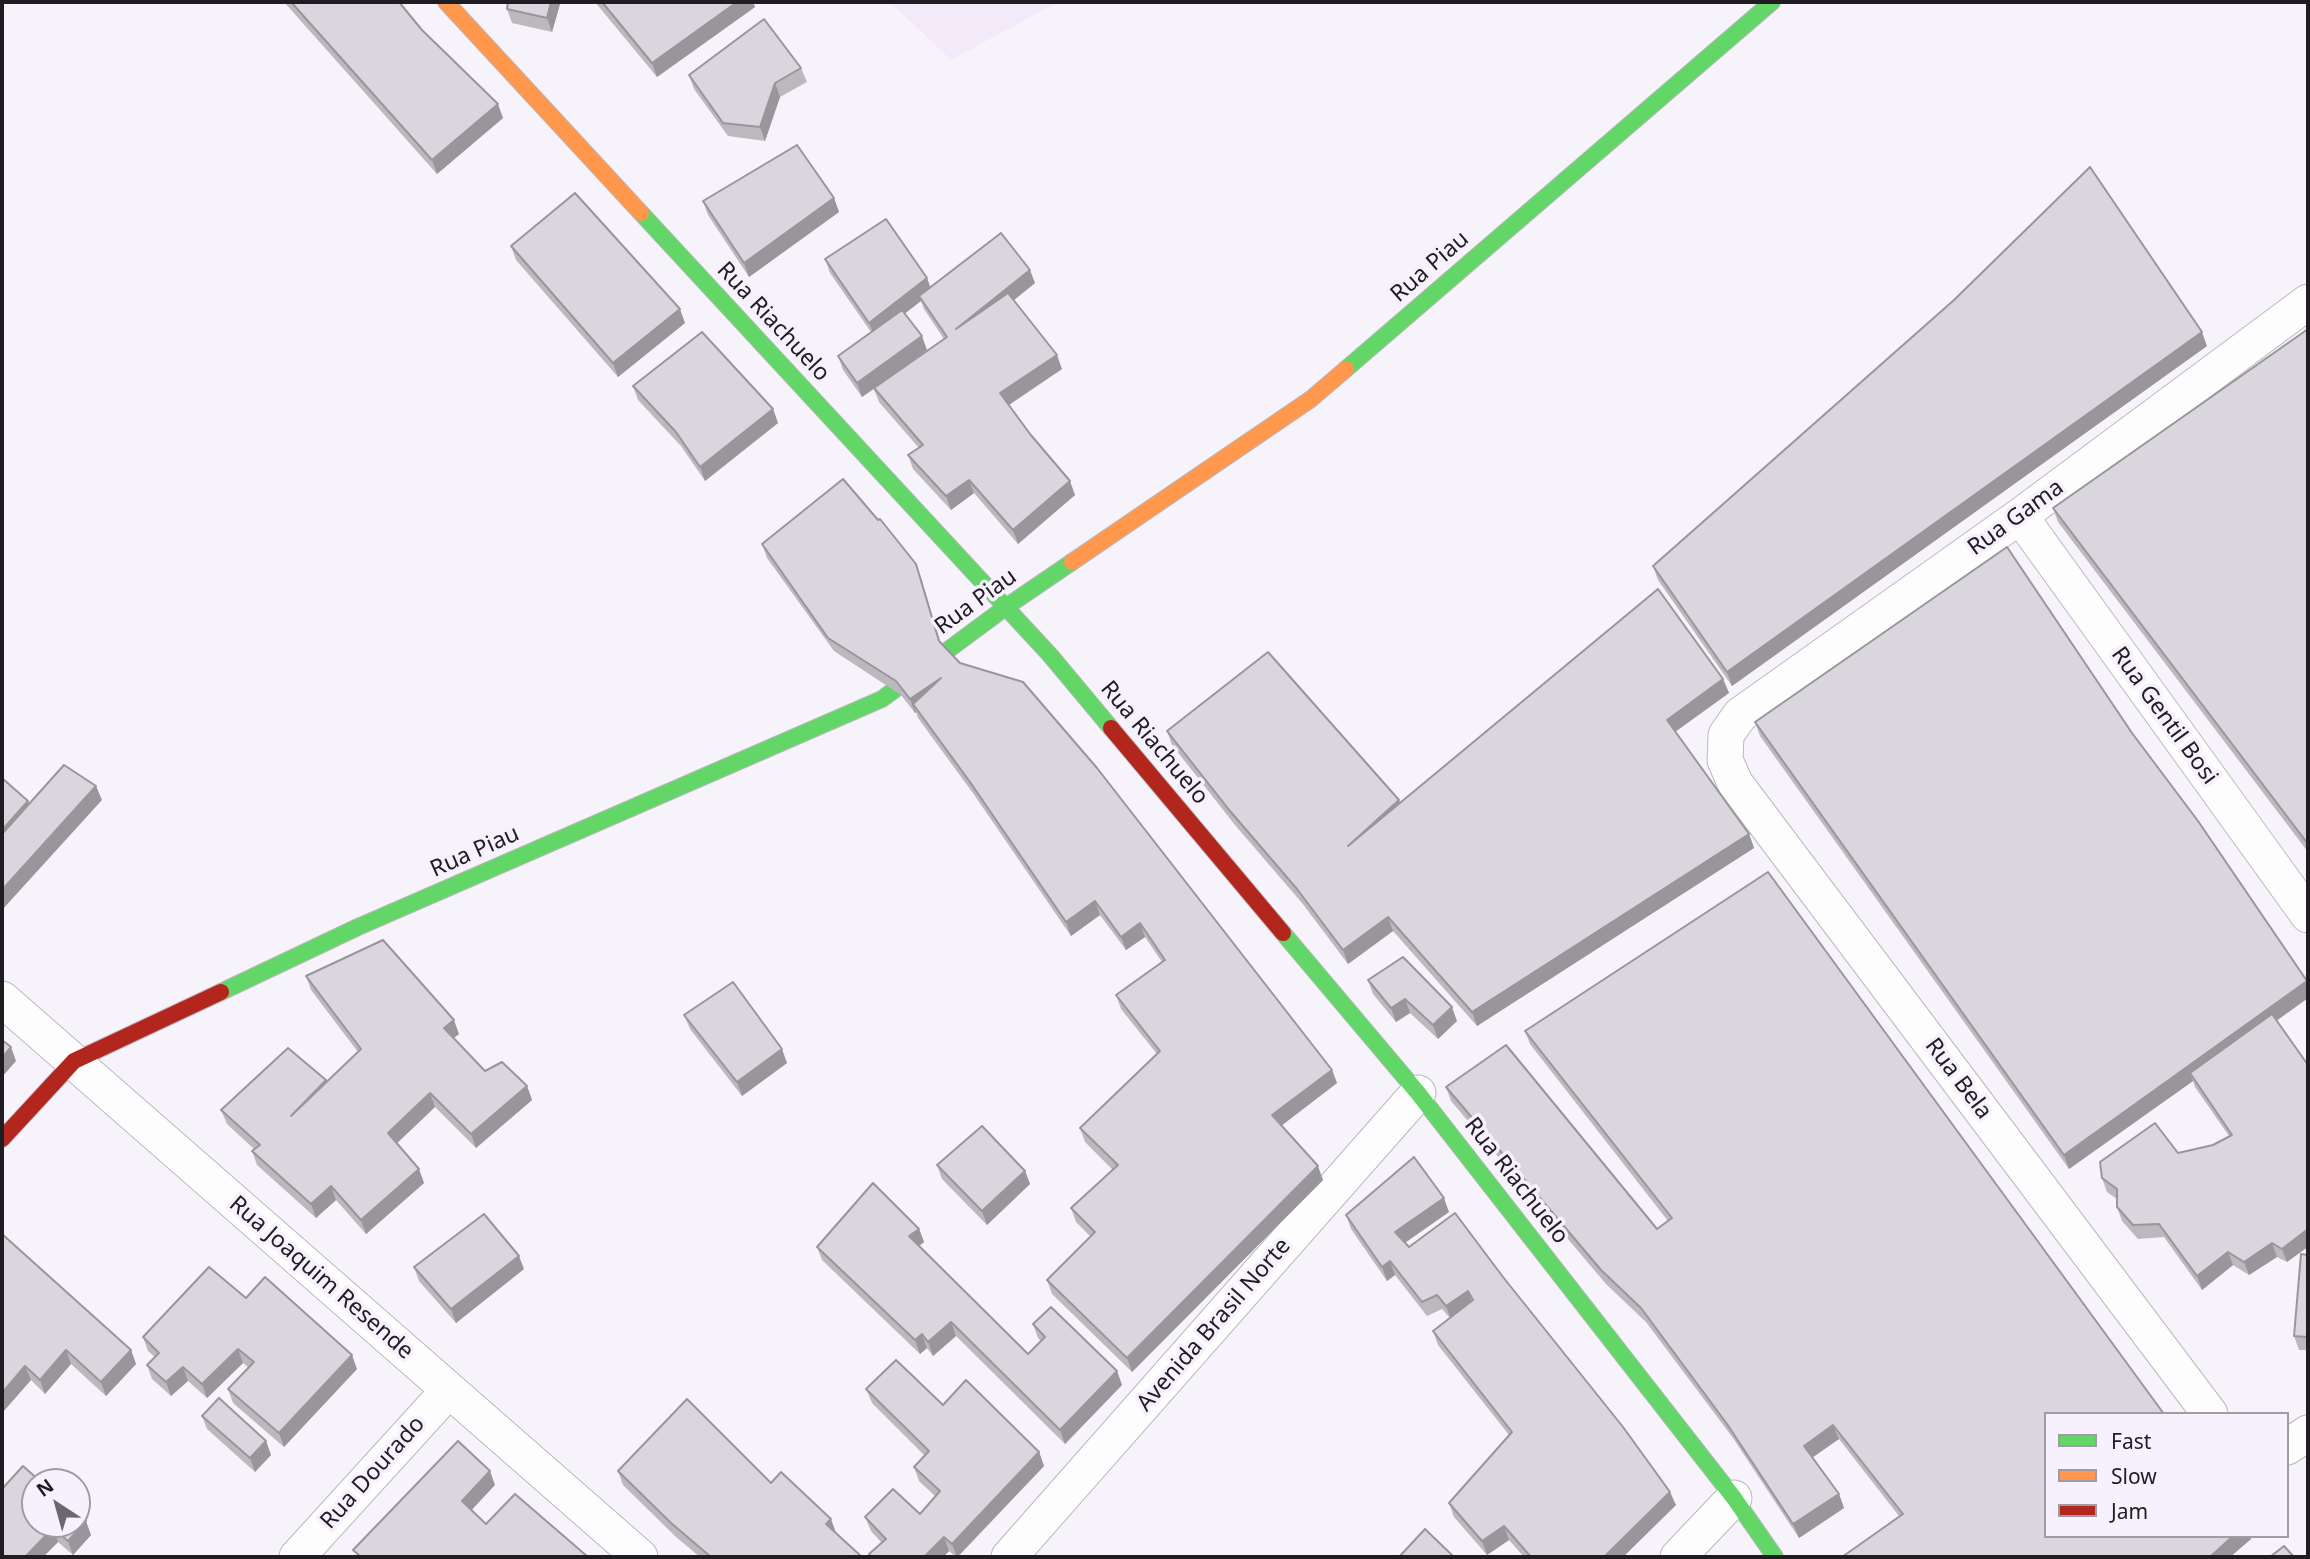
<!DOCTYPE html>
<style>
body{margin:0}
#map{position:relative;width:2310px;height:1559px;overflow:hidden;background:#f7f3fa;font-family:"Noto Sans",sans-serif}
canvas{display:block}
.frame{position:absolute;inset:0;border:4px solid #1f1c22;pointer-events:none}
.legend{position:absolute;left:2044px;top:1412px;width:245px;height:126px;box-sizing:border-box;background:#f7f0fd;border:2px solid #a19ba5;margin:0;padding:9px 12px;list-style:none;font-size:21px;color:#1f1c22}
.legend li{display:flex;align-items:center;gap:14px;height:35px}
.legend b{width:35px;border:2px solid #a19ba5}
.north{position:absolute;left:21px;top:1468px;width:70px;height:70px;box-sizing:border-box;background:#f7f0fd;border:2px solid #a19ba5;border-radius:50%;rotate:324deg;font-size:19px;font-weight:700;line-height:28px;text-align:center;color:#1f1c22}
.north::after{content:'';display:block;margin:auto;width:24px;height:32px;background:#6b676e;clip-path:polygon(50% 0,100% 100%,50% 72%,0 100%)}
</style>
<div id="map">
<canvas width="2310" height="1559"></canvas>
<div class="frame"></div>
<ul class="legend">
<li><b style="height:9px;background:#63d668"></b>Fast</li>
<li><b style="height:9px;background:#ff974d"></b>Slow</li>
<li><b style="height:9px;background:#b3261e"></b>Jam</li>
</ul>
<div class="north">N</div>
</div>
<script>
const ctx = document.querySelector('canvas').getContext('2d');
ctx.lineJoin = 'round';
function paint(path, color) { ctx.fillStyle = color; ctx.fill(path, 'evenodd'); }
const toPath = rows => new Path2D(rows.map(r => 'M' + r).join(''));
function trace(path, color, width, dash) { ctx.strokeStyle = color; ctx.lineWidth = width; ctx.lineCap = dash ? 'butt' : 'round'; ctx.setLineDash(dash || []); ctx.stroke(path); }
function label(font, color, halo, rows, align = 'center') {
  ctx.font = font + ' "Noto Sans",sans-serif'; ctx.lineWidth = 7; ctx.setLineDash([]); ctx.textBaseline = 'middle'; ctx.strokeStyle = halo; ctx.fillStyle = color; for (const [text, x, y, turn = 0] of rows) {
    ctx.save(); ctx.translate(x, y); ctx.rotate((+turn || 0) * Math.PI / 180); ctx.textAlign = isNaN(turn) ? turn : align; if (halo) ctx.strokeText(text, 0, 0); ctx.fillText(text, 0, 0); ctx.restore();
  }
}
paint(toPath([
 [890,2,1058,2,951,60]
]), '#f2e9f9');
const street = toPath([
 [2020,516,2308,915],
 [2,999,640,1557],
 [2210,1414,1735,783,1725,760,1726,735,1740,715,2020,516,2308,302],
 [2287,1447,2308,1433],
 [297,1557,449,1390],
 [1009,1557,1418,1093],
 [1678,1557,1734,1498]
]);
const fast = toPath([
 [641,213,1050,655,1111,728],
 [1346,369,1772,2],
 [1283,933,1418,1093,1734,1498,1775,1557],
 [221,992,358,927,882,699,1006,607,1072,562]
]);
const slow = toPath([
 [446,2,641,213],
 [1072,562,1311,399,1346,369]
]);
const jam = toPath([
 [1111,728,1283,933],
 [2,1139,74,1061,221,992]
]);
trace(street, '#bbb8be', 37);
trace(fast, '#bbb8be', 18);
trace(slow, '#bbb8be', 18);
trace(jam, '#bbb8be', 18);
trace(street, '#fefdfe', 35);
trace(fast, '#63d668', 16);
trace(slow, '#ff974d', 16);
trace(jam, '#b3261e', 16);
paint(toPath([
 [284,2,399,2,422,30,503,118,437,174],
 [508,2,559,2,560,4,552,32,512,23,507,9],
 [595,2,753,2,755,7,657,77],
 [801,68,807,82,780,97,765,141,728,136,694,89,689,75],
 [834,198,839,212,749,277,708,215,703,201],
 [511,246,685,323,618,377,516,260],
 [825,259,927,278,930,287,1035,283,1014,300,1062,369,1009,404,1075,495,1018,544,974,493,951,510,913,469,908,455,919,448,879,402,874,389,862,397,843,370,838,356,871,332,830,273],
 [921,301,924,309,944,339,899,370,904,313],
 [2308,329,2308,852,2058,522,2053,508],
 [2207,346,1732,686,1658,580,1653,566],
 [633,386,773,409,778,423,705,481,681,446,638,400],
 [762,544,916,564,940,643,1332,1070,1337,1083,1281,1126,1323,1180,1132,1372,1052,1294,1047,1280,1091,1237,1076,1222,1071,1208,1113,1170,1085,1142,1080,1128,1157,1054,1121,1009,1116,995,1162,962,1145,937,1126,950,1100,915,1071,936,975,796,918,718,916,712,915,713,901,695,834,651,767,558],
 [1723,679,1729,693,1675,732,1749,834,1754,848,1477,1026,1393,931,1348,964,1302,903,1235,825,1172,745,1167,731,1399,800,1400,803],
 [1755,722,2308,998,2276,1021,2287,1262,2277,1257,2249,1275,2233,1265,2202,1290,2164,1237,2138,1239,2122,1221,2117,1207,2117,1199,2107,1192,2102,1178,2178,1153,2213,1145,2229,1136,2195,1087,2193,1081,2069,1169,1760,736],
 [306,976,459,1034,453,1038,485,1071,527,1086,532,1100,476,1148,435,1107,397,1143,424,1183,366,1234,336,1200,316,1218,257,1165,252,1151,254,1149,227,1124,221,1110,326,1080,326,1082,358,1052,311,990],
 [1368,980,1457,1021,1438,1039,1410,1013,1396,1022,1373,994],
 [684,1015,787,1063,742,1096,690,1029],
 [1525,1031,2251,1539,2230,1557,1842,1557,1899,1516,1839,1439,1812,1457,1839,1494,1844,1508,1799,1538,1733,1438,1646,1322,1606,1284,1451,1101,1446,1087,1657,1229,1668,1221,1530,1044],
 [937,1165,1025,1171,1030,1184,987,1225,942,1179],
 [1449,1212,1405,1243,1409,1247,1503,1277,1676,1505,1623,1557,1524,1557,1509,1540,1487,1555,1454,1517,1449,1503,1509,1435,1438,1345,1433,1331,1450,1318,1442,1309,1427,1316,1395,1275,1387,1281,1351,1229,1346,1215],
 [919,1229,924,1242,919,1246,1028,1354,1041,1341,1038,1338,1033,1324,1117,1371,1122,1385,1065,1444,956,1336,933,1356,927,1348,920,1354,822,1260,817,1247],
 [2,1234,131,1350,136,1364,106,1396,71,1364,45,1394,31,1380,2,1413],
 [2308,1255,2308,1350,2299,1350,2294,1336],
 [414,1267,524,1269,456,1323,419,1281],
 [246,1298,357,1369,284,1447,233,1403,228,1389,248,1367,243,1363,207,1398,188,1381,171,1396,152,1379,147,1365,155,1357,148,1351,143,1337],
 [866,1389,943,1405,1039,1452,1044,1466,958,1557,956,1557,949,1551,943,1557,870,1557,869,1554,882,1543,871,1531,865,1517,920,1514,935,1496,919,1481,914,1467,925,1456,872,1403],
 [202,1416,266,1441,271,1455,255,1472,207,1429],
 [618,1471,771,1483,836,1533,862,1557,700,1557,676,1537,623,1485],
 [2,1489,91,1535,73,1555,58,1542,43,1557,2,1557]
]), '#bbb8be');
paint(toPath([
 [551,2,559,2,560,4,552,32,547,18],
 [737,2,753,2,755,7,657,77,652,63],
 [775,83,780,97,765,141,760,127],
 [498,104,503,118,437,174,432,160],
 [834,198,839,212,749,277,744,263],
 [1030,270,1035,283,961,343,956,329],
 [927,278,932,292,919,296,921,301,875,337,869,323],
 [680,309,685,323,618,377,613,363],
 [2202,332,2207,346,1732,686,1727,672],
 [922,336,927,350,862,397,857,383],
 [1057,355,1062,369,1006,407,1000,393],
 [773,409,778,423,705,481,700,467],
 [969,480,974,493,951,510,946,496],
 [1070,481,1075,495,1018,544,1013,530],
 [916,564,921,578,944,655,939,641],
 [941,678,913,704,916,712,915,713,910,699],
 [1723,679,1729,693,1672,734,1667,720],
 [96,786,102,800,2,910,2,890],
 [1399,800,1404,813,1348,846],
 [28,801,33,814,2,849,2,830],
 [1749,834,1754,848,1477,1026,1472,1012],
 [1095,901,1100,915,1071,936,1066,922],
 [1388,917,1393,931,1348,964,1343,950],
 [1140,923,1145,937,1126,950,1121,937],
 [2307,981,2308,998,2194,1080,2190,1073,2193,1081,2069,1169,2064,1155],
 [1405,999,1410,1013,1396,1022,1391,1008],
 [1452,1007,1457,1021,1438,1039,1433,1025],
 [454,1020,459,1034,449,1042,444,1028],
 [11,1047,16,1061,2,1077,2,1058],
 [782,1049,787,1063,742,1096,737,1082],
 [1332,1070,1337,1083,1277,1129,1272,1115],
 [527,1086,532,1100,476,1148,471,1134],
 [430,1093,435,1107,393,1147,388,1133],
 [1318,1166,1323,1180,1132,1372,1127,1358],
 [419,1169,424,1183,366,1234,361,1220],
 [1025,1171,1030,1184,987,1225,982,1211],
 [331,1186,336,1200,316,1218,311,1204],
 [1444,1198,1449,1212,1400,1246,1395,1232],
 [919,1229,924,1242,914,1250,909,1236],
 [2308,1229,2308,1247,2287,1262,2282,1249],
 [2272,1243,2277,1257,2249,1275,2244,1262],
 [2228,1252,2233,1265,2202,1290,2197,1276],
 [519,1256,524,1269,456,1323,451,1309],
 [1390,1261,1395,1275,1387,1281,1382,1267],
 [1468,1291,1473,1305,1451,1320,1446,1306],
 [951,1322,956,1336,933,1356,928,1342],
 [922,1334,927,1348,920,1354,915,1340],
 [238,1349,243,1363,207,1398,202,1384],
 [66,1350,71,1364,45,1394,40,1380],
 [131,1350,136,1364,106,1396,101,1382],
 [352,1355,357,1369,284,1447,279,1433],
 [25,1366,31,1380,2,1413,2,1393],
 [183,1367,188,1381,171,1396,166,1382],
 [1117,1371,1122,1385,1065,1444,1060,1430],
 [1833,1425,1839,1439,1809,1460,1804,1446],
 [266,1441,271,1455,255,1472,250,1458],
 [1039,1452,1044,1466,957,1557,952,1544],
 [490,1471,495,1485,467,1515,462,1501],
 [1670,1492,1676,1505,1623,1557,1604,1557],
 [1839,1494,1844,1508,1799,1538,1793,1524],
 [831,1519,836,1533,826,1524],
 [86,1521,91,1535,73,1555,68,1541],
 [1504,1526,1509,1540,1487,1555,1482,1541],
 [53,1528,58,1542,43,1557,25,1557],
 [2233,1536,2250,1536,2251,1539,2230,1557,2210,1557],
 [944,1537,949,1551,943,1557,924,1557]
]), '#99969b');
const building = toPath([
 [291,2,399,2,422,30,498,104,432,160,291,2],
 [508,2,551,2,547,18,507,9,508,2],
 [602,2,737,2,652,63,602,2],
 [764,19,801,68,775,83,760,127,723,123,689,75,764,19],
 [797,145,834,198,744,263,703,201,797,145],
 [2090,167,2202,332,1727,672,1653,566,1954,300,2090,167],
 [575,193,680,309,613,363,511,246,575,193],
 [886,219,927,278,869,323,825,259,886,219],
 [1001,233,1030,270,956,329,1008,293,1057,355,1000,393,1030,434,1070,481,1013,530,969,480,946,496,908,455,923,445,874,388,947,337,919,296,1001,233],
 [902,310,922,336,857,383,838,356,902,310],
 [2308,329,2308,844,2053,508,2308,329],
 [702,332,773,409,700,467,676,432,633,386,702,332],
 [843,479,878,520,880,519,916,564,939,641,960,663,1023,682,1097,768,1332,1070,1272,1115,1318,1166,1127,1358,1047,1280,1095,1232,1071,1208,1118,1165,1080,1128,1160,1051,1116,995,1165,960,1140,923,1121,937,1095,901,1066,922,970,782,913,704,941,678,910,699,896,681,828,638,762,544,843,479],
 [2007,547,2132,733,2198,821,2307,981,2064,1155,1755,722,2007,547],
 [1658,589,1723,679,1667,720,1749,834,1472,1012,1388,917,1343,950,1297,889,1230,811,1167,731,1268,652,1399,800,1348,846,1658,589],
 [64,765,96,786,2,890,2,834,64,765],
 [2,778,28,801,2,830,2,778],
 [1768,872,2164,1414,2046,1414,2046,1536,2233,1536,2210,1557,1842,1557,1903,1514,1833,1425,1804,1446,1839,1494,1793,1524,1727,1424,1641,1308,1601,1270,1446,1087,1506,1045,1657,1229,1672,1218,1525,1031,1768,872],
 [383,940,454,1020,444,1028,485,1071,502,1062,527,1086,471,1134,430,1093,388,1133,419,1169,361,1220,331,1186,311,1204,252,1151,260,1145,221,1110,288,1048,326,1080,291,1116,361,1049,306,976,383,940],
 [1403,957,1452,1007,1433,1025,1405,999,1391,1008,1368,980,1403,957],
 [733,982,782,1049,737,1082,684,1015,733,982],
 [2272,1014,2308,1065,2308,1229,2282,1249,2272,1243,2244,1262,2228,1252,2197,1276,2159,1224,2133,1225,2117,1207,2117,1189,2102,1178,2100,1162,2155,1123,2178,1153,2213,1145,2232,1135,2190,1073,2272,1014],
 [2,1040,11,1047,2,1058,2,1040],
 [982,1126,1025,1171,982,1211,937,1165,982,1126],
 [1414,1157,1444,1198,1395,1232,1409,1247,1455,1213,1503,1277,1623,1427,1670,1492,1604,1557,1531,1557,1504,1526,1482,1541,1449,1503,1512,1432,1433,1331,1473,1300,1468,1291,1446,1306,1437,1295,1422,1302,1390,1261,1382,1267,1346,1215,1414,1157],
 [873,1183,919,1229,909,1236,1028,1354,1045,1337,1033,1324,1051,1307,1117,1371,1060,1430,951,1322,928,1342,922,1334,915,1340,817,1247,873,1183],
 [484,1214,519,1256,451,1309,414,1267,484,1214],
 [2,1234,131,1350,101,1382,66,1350,40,1380,25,1366,2,1393,2,1234],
 [2301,1254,2308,1255,2308,1337,2294,1336,2301,1254],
 [209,1267,246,1298,265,1277,352,1355,279,1433,228,1389,254,1362,238,1349,202,1384,183,1367,166,1382,147,1365,159,1353,143,1337,209,1267],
 [896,1360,943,1405,966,1380,1039,1452,952,1544,944,1537,924,1557,872,1557,869,1554,886,1539,865,1517,893,1489,920,1514,940,1491,914,1467,929,1451,866,1389,896,1360],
 [219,1398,266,1441,250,1458,202,1416,219,1398],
 [687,1399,771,1483,781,1472,831,1519,826,1524,862,1557,711,1557,671,1523,618,1471,687,1399],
 [458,1441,490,1471,462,1501,486,1524,515,1494,588,1557,361,1557,353,1550,458,1441],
 [23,1466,41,1482,35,1482,35,1524,77,1524,77,1513,86,1521,68,1541,53,1528,25,1557,5,1557,2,1554,2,1489,23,1466],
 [1425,1529,1454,1557,1399,1557,1425,1529],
 [2284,1546,2294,1557,2270,1557,2284,1546]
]);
paint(building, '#dad6dd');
trace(building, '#99969b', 2);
label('23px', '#1f1c22', '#f7f0fd', [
 ["Rua Piau",1430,267,-41],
 ["Rua Riachuelo",773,322,47],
 ["Rua Gama",2016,518,-36],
 ["Rua Piau",976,602,-36],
 ["Rua Gentil Bosi",2164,716,54],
 ["Rua Riachuelo",1154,743,50],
 ["Rua Piau",475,852,-24],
 ["Rua Bela",1958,1079,53],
 ["Rua Riachuelo",1516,1181,52],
 ["Rua Joaquim Resende",321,1278,41],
 ["Avenida Brasil Norte",1214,1325,-49],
 ["Rua Dourado",373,1473,-48]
]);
</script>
